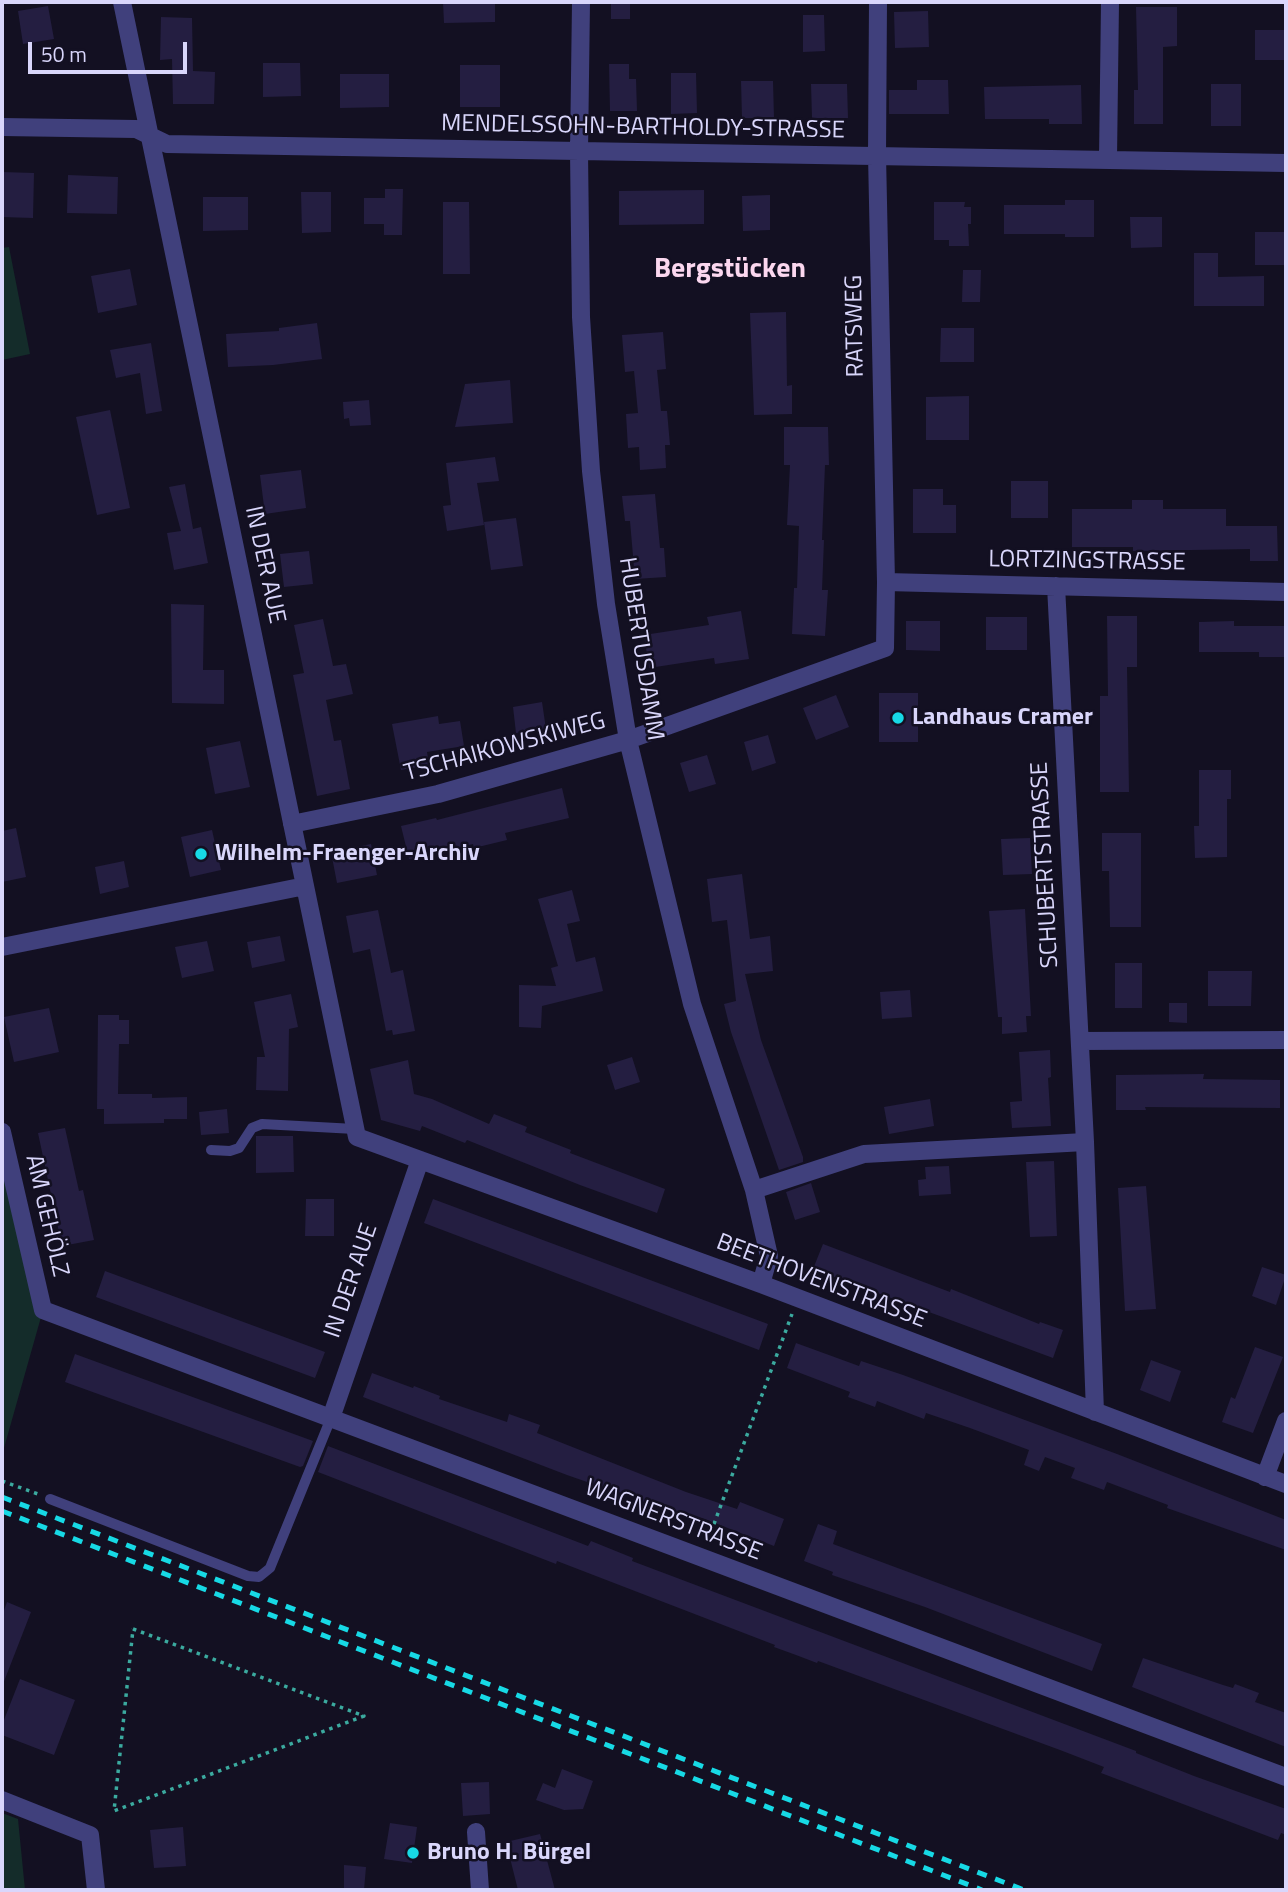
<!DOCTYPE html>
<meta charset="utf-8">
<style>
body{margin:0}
#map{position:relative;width:1288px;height:1892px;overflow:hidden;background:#131022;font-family:"Titillium Web",sans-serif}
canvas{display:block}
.frame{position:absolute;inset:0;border:4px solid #d9d6fb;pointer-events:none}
.scale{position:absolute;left:28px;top:42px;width:159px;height:32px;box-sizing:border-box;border:4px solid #d9d6fb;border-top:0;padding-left:9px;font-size:21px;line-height:24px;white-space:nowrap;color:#d9d6fb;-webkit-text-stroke:5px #131022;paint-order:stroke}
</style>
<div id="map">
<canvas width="1288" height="1892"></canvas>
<div class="frame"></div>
<div class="scale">50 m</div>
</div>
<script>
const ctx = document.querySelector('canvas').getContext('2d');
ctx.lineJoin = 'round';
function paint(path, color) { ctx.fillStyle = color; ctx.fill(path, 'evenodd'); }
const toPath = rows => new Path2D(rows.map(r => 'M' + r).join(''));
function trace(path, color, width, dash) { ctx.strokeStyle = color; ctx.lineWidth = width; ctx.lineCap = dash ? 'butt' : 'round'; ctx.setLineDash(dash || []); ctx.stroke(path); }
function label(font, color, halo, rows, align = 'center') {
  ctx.font = font + ' "Titillium Web",sans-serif'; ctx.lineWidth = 5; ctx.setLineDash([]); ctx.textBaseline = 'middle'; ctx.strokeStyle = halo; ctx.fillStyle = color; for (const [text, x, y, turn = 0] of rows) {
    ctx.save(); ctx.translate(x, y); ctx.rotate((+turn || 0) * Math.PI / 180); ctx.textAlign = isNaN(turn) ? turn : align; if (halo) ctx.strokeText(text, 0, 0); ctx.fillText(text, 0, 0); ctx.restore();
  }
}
paint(toPath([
 [9,247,30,354,2,360,2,248],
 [2,1132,43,1310,2,1455],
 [2,1813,18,1819,25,1890,2,1890]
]), '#142c2a');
paint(toPath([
 [443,2,495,2,495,22,444,23],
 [611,2,630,2,630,19,611,19],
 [48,6,54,39,23,44,18,11],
 [1136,7,1177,7,1177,46,1163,47,1163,124,1134,124,1134,90,1138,90],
 [928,11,929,47,895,48,894,12],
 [803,15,824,15,825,51,803,52],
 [161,17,192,18,193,71,215,72,214,104,173,104,172,59,160,60],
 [1255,30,1286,30,1286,60,1255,60],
 [263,63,300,63,301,96,263,97],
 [609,64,629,64,629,79,636,79,637,111,610,111],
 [460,65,500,65,500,107,460,107],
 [671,73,696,73,697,113,671,114],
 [340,74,389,74,389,107,340,108],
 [917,80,948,80,949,114,889,114,889,90,917,90],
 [741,81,773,81,774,118,742,118],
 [811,84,847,84,848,118,812,118],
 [1211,84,1241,84,1241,126,1211,126],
 [1081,85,1082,124,1049,124,1049,119,985,119,984,87],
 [2,172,34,173,33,218,2,217],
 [68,175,118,177,117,214,67,213],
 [385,189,403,189,402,235,384,235,384,224,364,224,364,198,385,198],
 [704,190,704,224,619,225,619,191],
 [301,192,331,192,331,232,302,233],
 [770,195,770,230,743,231,742,196],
 [203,197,248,197,248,230,203,231],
 [1065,200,1094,200,1094,237,1065,237,1065,234,1004,234,1004,205,1065,205],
 [443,202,469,202,470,274,443,274],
 [934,202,965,202,964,207,971,207,971,224,968,224,969,246,949,246,949,240,934,240],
 [1130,217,1162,217,1162,247,1131,248],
 [1255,232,1286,232,1286,265,1255,265],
 [1194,253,1218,253,1218,277,1264,276,1264,306,1194,306],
 [130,269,137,305,98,313,91,276],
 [963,270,981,270,980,302,962,302],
 [786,312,787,386,792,385,792,414,754,415,750,313],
 [317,323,322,359,273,365,228,367,226,334,279,331,279,328],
 [941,328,974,328,974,362,940,362],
 [663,332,666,369,657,370,661,411,667,411,670,445,665,445,666,468,640,470,639,447,628,448,626,414,638,413,634,371,625,372,622,335],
 [151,343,162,411,146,414,140,373,116,378,110,350],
 [510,380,513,423,455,427,465,384],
 [969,396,969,440,926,440,926,397],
 [369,400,371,425,350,426,349,418,344,419,343,402],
 [110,410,130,508,97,515,76,417],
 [784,427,828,427,829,465,825,465,822,540,824,540,822,590,828,590,825,636,792,634,794,588,797,588,799,526,787,525,790,465,784,465],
 [495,457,499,481,477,483,484,525,447,531,443,506,451,505,446,463],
 [301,470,306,508,265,514,260,475],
 [1011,481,1048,481,1048,518,1011,518],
 [185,484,193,529,201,527,208,563,174,570,167,533,181,531,169,487],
 [913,489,943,489,943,505,956,505,956,533,913,533],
 [655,494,660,548,664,548,666,577,635,579,630,521,625,521,622,496],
 [1132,500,1163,500,1163,509,1226,509,1226,526,1277,526,1278,561,1250,561,1250,549,1133,551,1133,547,1072,547,1072,509,1132,509],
 [516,518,523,566,491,570,484,522],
 [309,551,313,584,284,587,280,554],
 [171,604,204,605,203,670,224,670,224,704,172,703],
 [741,611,749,659,715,664,714,658,649,668,644,635,709,625,707,617],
 [1107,616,1137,616,1137,667,1127,667,1129,792,1100,792,1100,696,1108,696],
 [986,617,1027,617,1027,650,986,650],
 [323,619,333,666,346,664,353,694,326,700,334,741,341,740,350,789,317,796,293,675,304,673,294,625],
 [906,621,940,621,940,651,906,650],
 [1234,621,1234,626,1286,626,1286,657,1259,657,1259,652,1199,652,1199,622],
 [879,693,918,693,918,742,879,742],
 [836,695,849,727,816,740,803,708],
 [542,702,546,729,516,733,513,707],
 [438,716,439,724,460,721,464,746,427,752,429,765,401,770,392,724],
 [768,735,776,763,752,771,744,742],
 [240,741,250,787,215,794,206,748],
 [707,755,716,784,689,792,680,763],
 [1199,770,1231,770,1231,799,1227,799,1227,857,1195,858,1194,826,1199,826],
 [562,788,569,818,505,833,507,840,474,848,473,844,409,859,401,826,436,818,437,820],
 [16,828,26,877,2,882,2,831],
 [212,830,221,870,190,877,181,837],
 [1102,833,1141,833,1141,927,1110,927,1109,871,1102,871],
 [1030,838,1032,874,1003,875,1001,839],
 [371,844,377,875,337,883,331,852],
 [124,861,129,887,100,894,95,867],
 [742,874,750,939,770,936,773,971,745,974,761,1040,803,1157,803,1162,779,1170,731,1032,724,1004,736,1001,727,920,712,922,707,879],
 [572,890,580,921,567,924,576,962,595,957,603,991,542,1006,541,1028,519,1027,519,985,556,986,551,968,558,966,538,899],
 [1025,909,1031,1016,1026,1016,1027,1032,1002,1034,1002,1017,998,1017,989,911],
 [378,910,391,973,403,970,415,1031,393,1035,392,1030,386,1031,370,949,353,953,346,916],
 [280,936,285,961,252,968,247,942],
 [207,941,214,971,182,978,175,947],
 [1115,963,1142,963,1142,1008,1115,1008],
 [1208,971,1252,971,1251,1006,1208,1006],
 [910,990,912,1017,882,1019,880,992],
 [291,994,298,1027,289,1029,288,1091,256,1090,257,1057,265,1057,254,1002],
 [1169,1003,1187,1003,1187,1023,1169,1022],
 [49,1008,59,1052,14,1062,4,1017],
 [98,1015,119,1015,119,1020,129,1020,129,1044,119,1044,118,1094,152,1094,152,1098,187,1097,187,1119,164,1119,164,1123,104,1124,104,1109,97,1109],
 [1050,1050,1051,1077,1048,1078,1051,1126,1012,1128,1010,1102,1022,1101,1019,1052],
 [632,1057,640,1082,615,1090,607,1065],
 [408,1060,414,1094,432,1099,489,1124,494,1114,527,1127,525,1132,571,1150,570,1153,665,1189,657,1213,580,1185,467,1140,465,1143,422,1126,420,1131,381,1120,370,1069],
 [1204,1074,1203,1079,1280,1080,1280,1108,1145,1107,1146,1110,1116,1110,1116,1075],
 [930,1099,934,1126,889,1134,884,1107],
 [227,1109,229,1133,201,1135,199,1112],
 [65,1128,79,1191,83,1190,94,1240,62,1246,38,1133],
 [256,1136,293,1136,294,1172,256,1173],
 [1054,1161,1057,1236,1030,1237,1026,1162],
 [949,1166,951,1194,919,1196,918,1180,926,1179,925,1167],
 [811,1183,820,1212,795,1220,786,1192],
 [1146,1186,1156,1309,1125,1311,1118,1188],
 [306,1199,334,1199,334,1236,305,1236],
 [433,1199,768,1324,759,1350,424,1223],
 [823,1244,950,1292,951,1289,1039,1324,1040,1322,1063,1330,1053,1358,813,1269],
 [1262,1267,1286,1275,1276,1305,1252,1296],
 [105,1271,325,1352,315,1378,96,1297],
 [796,1343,859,1366,861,1361,903,1375,1117,1454,1286,1520,1286,1550,1167,1508,1168,1505,1107,1482,1104,1490,1071,1478,1075,1468,1045,1457,1039,1471,1024,1465,1029,1450,970,1428,926,1413,924,1419,877,1401,875,1407,848,1397,850,1392,787,1368],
 [1255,1347,1283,1357,1253,1433,1222,1422,1231,1397,1235,1399],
 [75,1354,313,1441,303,1466,300,1467,65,1382],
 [1151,1360,1181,1371,1170,1402,1140,1390],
 [372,1373,413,1388,414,1386,440,1396,439,1399,507,1422,509,1414,540,1425,537,1433,686,1492,737,1509,740,1502,784,1519,774,1546,702,1518,700,1524,611,1489,610,1490,567,1475,363,1397],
 [328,1446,588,1546,591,1541,633,1558,632,1561,1136,1751,1136,1753,1194,1776,1286,1809,1286,1835,1281,1833,1278,1840,1101,1773,1104,1767,1060,1750,818,1661,817,1663,796,1655,774,1647,775,1645,557,1561,556,1564,318,1472],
 [818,1524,837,1531,833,1544,1102,1644,1092,1671,925,1607,832,1575,833,1572,804,1561],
 [7,1602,31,1612,3,1684,2,1616],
 [1143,1658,1223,1685,1233,1688,1235,1684,1259,1693,1255,1702,1286,1713,1286,1747,1132,1687],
 [20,1679,75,1700,54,1755,2,1735,2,1725],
 [562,1769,593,1781,583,1809,564,1810,536,1800,543,1783,555,1788],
 [489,1782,490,1814,463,1816,461,1783],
 [390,1823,417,1827,412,1863,384,1859],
 [183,1827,186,1866,154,1868,150,1830],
 [540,1834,555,1890,518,1890,506,1842],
 [344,1865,366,1867,364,1890,344,1890]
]), '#241e41');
trace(toPath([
 [2,1481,38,1494],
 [708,1540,792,1314],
 [133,1629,364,1716,114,1811,133,1629]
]), '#3baa9f', 3.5, [3.5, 5]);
trace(toPath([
 [211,1150,230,1151,239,1148,252,1128,262,1124,355,1129],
 [50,1499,248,1576,259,1577,270,1568,331,1418]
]), '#40407c', 10);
trace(toPath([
 [122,2,357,1137,761,1284,1286,1484],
 [581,2,579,152,581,317,591,471,606,604,628,740,692,1004,754,1190,769,1256,761,1284],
 [2,127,136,129,167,144,1286,163],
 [1108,159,1110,2],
 [886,582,1286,592],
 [1056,586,1085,1142,1095,1412],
 [292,824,438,794,628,740,885,648,886,582,877,155,878,2],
 [2,947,305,886],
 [1080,1041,1286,1040],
 [2,1132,43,1310,1286,1777],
 [754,1190,864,1154,1085,1142],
 [331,1418,420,1160],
 [1265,1477,1286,1421],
 [2,1800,90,1835,96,1890],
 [476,1832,480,1890]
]), '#40407c', 18);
trace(toPath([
 [2,1497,1024,1890],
 [2,1511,982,1890]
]), '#17d9e5', 5, [10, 9]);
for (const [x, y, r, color] of [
 [898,718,7,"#17d9e5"],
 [201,854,7,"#17d9e5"],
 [413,1853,7,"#17d9e5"]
]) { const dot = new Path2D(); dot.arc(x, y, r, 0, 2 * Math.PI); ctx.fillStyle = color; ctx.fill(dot); trace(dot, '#131022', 2.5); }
label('24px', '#d9d6fb', '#131022', [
 ["MENDELSSOHN-BARTHOLDY-STRASSE",643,128,1],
 ["RATSWEG",856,326,-91],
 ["LORTZINGSTRASSE",1087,562,1],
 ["IN DER AUE",264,565,78],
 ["HUBERTUSDAMM",640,649,81],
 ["TSCHAIKOWSKIWEG",505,748,-15],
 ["SCHUBERTSTRASSE",1046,865,-93],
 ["AM GEHÖLZ",46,1216,77],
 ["IN DER AUE",352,1281,-71],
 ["BEETHOVENSTRASSE",821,1282,21],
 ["WAGNERSTRASSE",673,1521,21]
]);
label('bold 24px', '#d9d6fb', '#131022', [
 ["Landhaus Cramer",912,718],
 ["Wilhelm-Fraenger-Archiv",215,854],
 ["Bruno H. Bürgel",427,1853]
], 'left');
label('bold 28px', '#fbd7ef', '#131022', [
 ["Bergstücken",730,270]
]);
</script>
